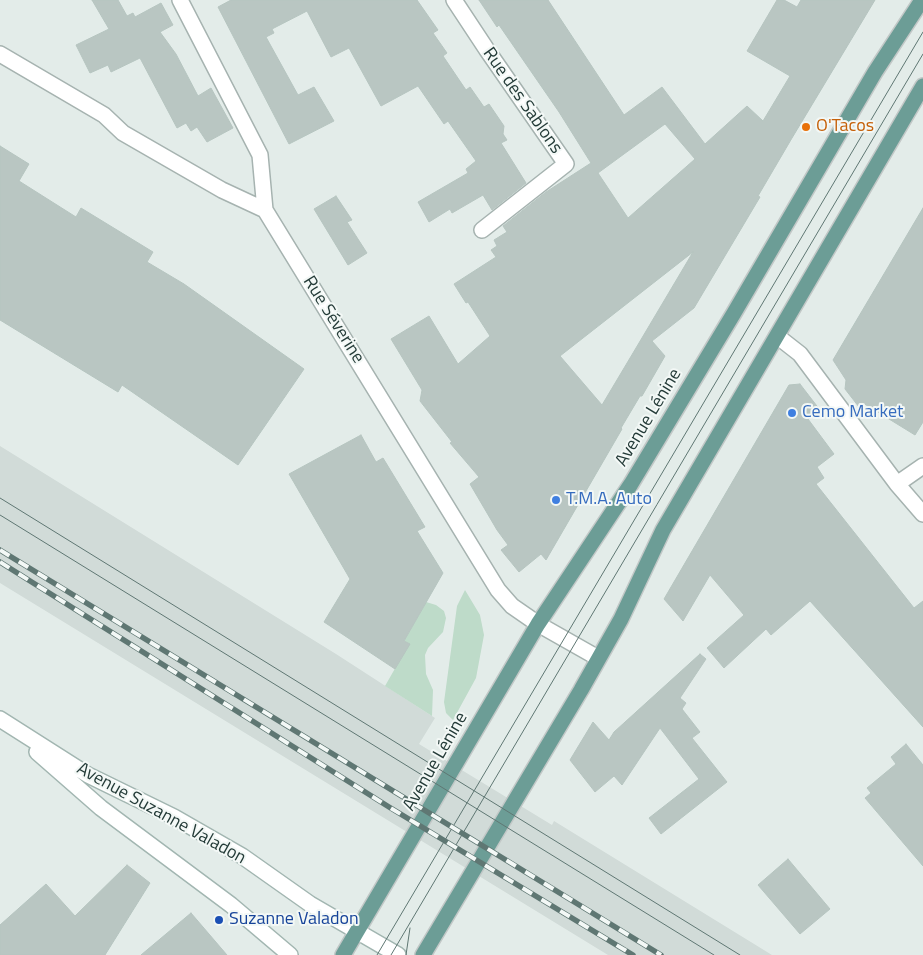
<!DOCTYPE html>
<meta charset="utf-8">
<style>
body{margin:0}
canvas{display:block;background:#e3ece9}
</style>
<canvas width="923" height="955"></canvas>
<script>
const ctx = document.querySelector('canvas').getContext('2d');
ctx.lineJoin = 'round';
function paint(path, color) { ctx.fillStyle = color; ctx.fill(path, 'evenodd'); }
const toPath = rows => new Path2D(rows.map(r => 'M' + r).join(''));
function trace(path, color, width, dash) { ctx.strokeStyle = color; ctx.lineWidth = width; ctx.lineCap = dash ? 'butt' : 'round'; ctx.setLineDash(dash || []); ctx.stroke(path); }
function label(font, color, halo, rows, align = 'center') {
  ctx.font = font + ' "Titillium Web",sans-serif'; ctx.lineWidth = 4; ctx.setLineDash([]); ctx.textBaseline = 'middle'; ctx.strokeStyle = halo; ctx.fillStyle = color; for (const [text, x, y, turn = 0] of rows) {
    ctx.save(); ctx.translate(x, y); ctx.rotate((+turn || 0) * Math.PI / 180); ctx.textAlign = isNaN(turn) ? turn : align; if (halo) ctx.strokeText(text, 0, 0); ctx.fillText(text, 0, 0); ctx.restore();
  }
}
paint(toPath([
 [0,446,336,654,435,718,419,744,552,825,554,821,772,955,608,955,0,583]
]), '#d1dbd8');
paint(toPath([
 [465,590,480,615,484,635,476,678,453,720,446,713,444,702,457,606],
 [426,602,436,605,444,611,446,618,443,632,428,648,425,655,426,674,433,690,432,716,385,686,409,644,404,641]
]), '#bedbc9');
const building = toPath([
 [92,0,118,0,127,16,133,13,135,17,161,3,173,25,160,32,176,54,198,96,211,88,233,128,207,142,197,127,191,131,186,123,177,128,140,58,111,72,108,65,90,73,76,45,109,29,92,0],
 [231,0,417,0,438,30,433,33,447,53,443,56,466,90,470,87,484,107,489,104,504,126,503,134,507,140,501,143,526,183,492,210,483,195,452,213,450,209,429,222,418,202,468,173,466,169,476,161,448,121,444,124,418,86,381,106,349,48,331,57,307,11,272,29,274,33,266,37,298,95,314,87,334,121,289,144,218,7,231,0],
 [479,0,548,0,624,115,662,87,705,144,747,106,763,121,790,76,747,51,777,0,784,0,797,7,801,0,875,0,792,138,758,196,760,197,694,308,652,341,665,356,642,396,640,396,621,428,622,429,546,560,541,554,519,572,501,550,508,545,497,530,470,484,479,477,450,443,452,442,420,401,422,390,391,339,429,316,458,364,490,336,468,302,466,303,454,284,496,257,491,250,497,246,494,240,507,232,503,226,546,192,591,163,559,112,499,25,497,27,479,0],
 [665,124,695,159,628,218,598,173,665,124],
 [693,252,633,353,602,405,560,356,693,252],
 [0,146,29,164,19,181,76,217,81,208,153,252,147,262,184,284,304,369,238,465,122,385,118,392,0,320,0,146],
 [336,196,352,220,347,222,367,253,348,265,314,209,336,196],
 [923,208,923,422,915,435,863,403,859,407,845,389,846,380,833,360,923,208],
 [800,384,820,410,808,419,834,454,817,467,824,478,816,484,914,608,923,601,923,727,810,601,771,635,766,629,724,668,707,648,744,615,710,575,683,621,664,599,789,385,800,384],
 [361,435,376,462,383,458,425,527,417,531,443,573,404,641,410,644,395,669,324,622,350,579,289,474,361,435],
 [700,654,706,659,680,698,686,703,682,709,700,732,692,738,727,782,661,834,649,818,699,779,660,728,622,785,614,776,595,792,570,760,593,722,609,740,614,732,700,654],
 [906,744,923,765,923,866,865,798,871,793,867,788,896,764,891,757,906,744],
 [788,859,830,909,800,934,758,885,788,859],
 [127,865,150,883,105,955,0,955,0,925,46,884,75,916,127,865],
 [191,913,227,955,141,955,191,913]
]);
paint(building, '#b9c6c2');
trace(building, '#b6c5c0', 1);
const street = toPath([
 [180,0,260,155,265,210],
 [454,0,487,50,566,164,482,230],
 [0,54,104,115,123,133,222,190,265,210,498,590,512,606,538,624,598,658],
 [777,336,800,354,897,484,923,514],
 [897,484,923,466]
]);
const secondary = toPath([
 [0,719,88,775,174,817,242,856,310,904,398,955],
 [37,752,101,808,231,905,290,955]
]);
const primary = toPath([
 [343,955,538,624,631,484,734,313,875,72,922,0],
 [423,955,581,690,621,619,663,530,923,86]
]);
trace(street, '#a6b3b0', 18);
trace(secondary, '#a2b6b1', 18);
trace(primary, '#c2c8c7', 18);
trace(street, '#fff', 15);
trace(secondary, '#fff', 15);
trace(primary, '#6c9d96', 15);
trace(toPath([
 [0,498,740,955],
 [0,515,714,955],
 [377,955,923,32],
 [391,955,923,54],
 [406,955,410,928]
]), '#5f7773', 1);
const rail = toPath([
 [0,550,661,955],
 [0,562,389,807,633,955]
]);
trace(rail, '#5f7773', 5.5);
trace(rail, '#f3f8f6', 4, [11]);
for (const [x, y, r, color] of [
 [806,127,5,"#e8710a"],
 [792,413,5,"#3f7fe0"],
 [556,500,5,"#3f7fe0"],
 [219,920,5,"#1a4fb4"]
]) { const dot = new Path2D(); dot.arc(x, y, r, 0, 2 * Math.PI); ctx.fillStyle = color; ctx.fill(dot); trace(dot, '#f3f8f6', 2); }
label('18px', '#243b38', '#f3f8f6', [
 ["Rue des Sablons",522,101,55],
 ["Rue Séverine",333,320,58],
 ["Avenue Lénine",649,418,-59],
 ["Avenue Lénine",436,762,-60],
 ["Avenue Suzanne Valadon",161,814,29]
]);
label('18px', '#c56008', '#f3f8f6', [
 ["O'Tacos",816,127]
], 'left');
label('18px', '#366cbe', '#f3f8f6', [
 ["Cemo Market",802,413],
 ["T.M.A. Auto",566,500]
], 'left');
label('18px', '#164399', '#f3f8f6', [
 ["Suzanne Valadon",229,920]
], 'left');
</script>
